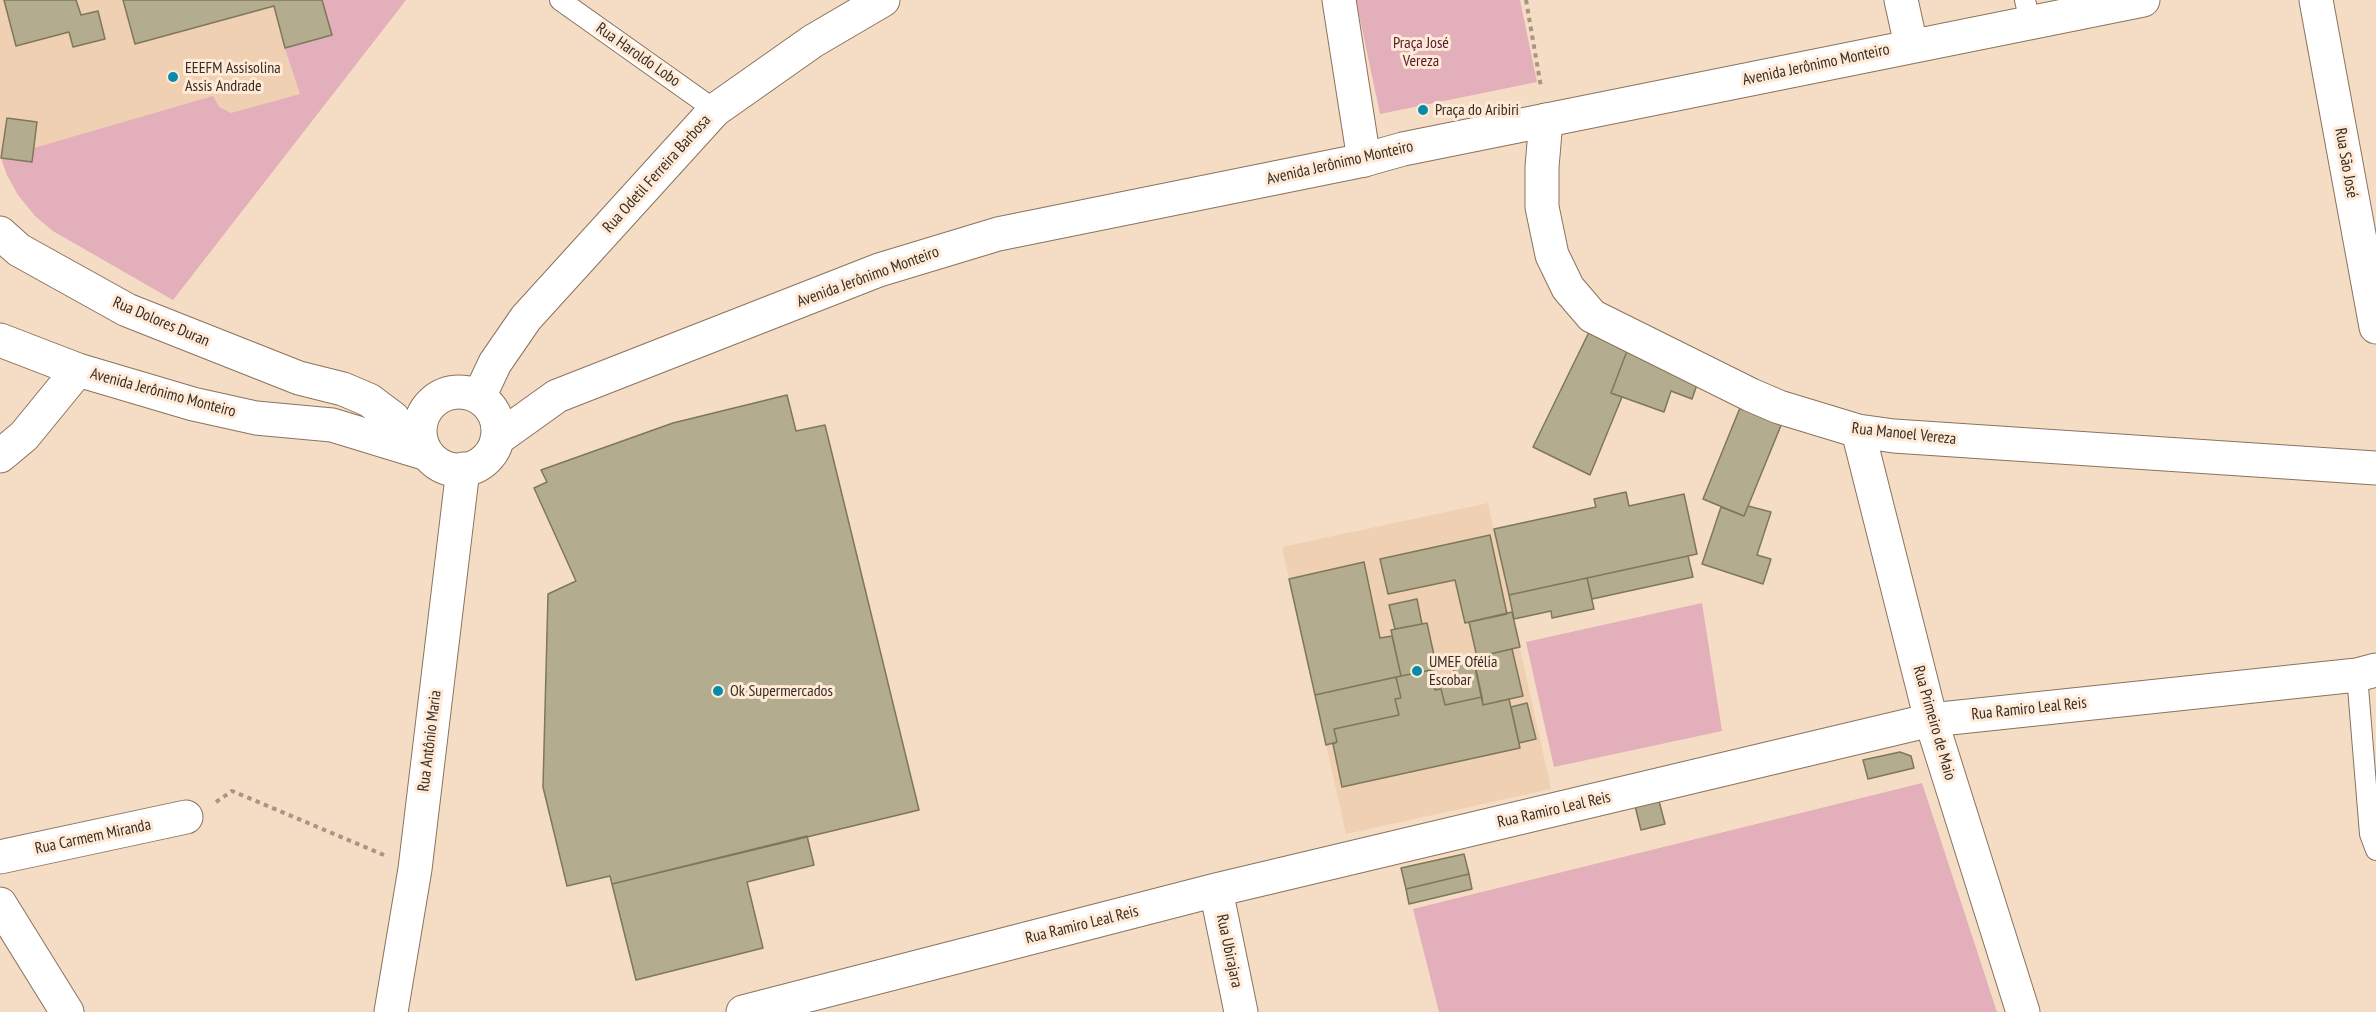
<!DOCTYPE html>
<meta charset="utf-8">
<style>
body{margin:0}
canvas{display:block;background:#f5dcc4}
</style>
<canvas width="2376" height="1012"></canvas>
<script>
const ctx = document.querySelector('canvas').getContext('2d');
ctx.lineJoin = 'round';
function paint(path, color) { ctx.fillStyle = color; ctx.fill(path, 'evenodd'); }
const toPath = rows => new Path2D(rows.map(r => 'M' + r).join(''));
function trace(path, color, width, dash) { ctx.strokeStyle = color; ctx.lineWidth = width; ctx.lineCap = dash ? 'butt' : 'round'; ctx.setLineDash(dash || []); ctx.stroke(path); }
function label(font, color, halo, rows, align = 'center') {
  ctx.font = font + ' "PT Sans Narrow",sans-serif'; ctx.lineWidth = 6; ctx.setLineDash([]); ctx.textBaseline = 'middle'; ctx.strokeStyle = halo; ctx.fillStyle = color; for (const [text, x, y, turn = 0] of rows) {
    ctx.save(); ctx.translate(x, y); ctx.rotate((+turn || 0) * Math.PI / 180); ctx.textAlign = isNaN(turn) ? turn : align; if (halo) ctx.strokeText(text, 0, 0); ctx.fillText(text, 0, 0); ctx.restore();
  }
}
paint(toPath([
 [0,0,406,0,173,300,53,231,35,216,18,195,7,175,0,155],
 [1488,503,1551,789,1346,834,1282,547]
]), '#efd0b2');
paint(toPath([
 [322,0,406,0,173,300,53,231,35,216,18,195,7,175,1,158,32,162,34,148,213,96,219,107,231,113,300,94,285,48,332,35],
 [1356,0,1520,0,1537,82,1380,114],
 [1702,603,1722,731,1554,767,1526,642],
 [1922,783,1997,1012,1439,1012,1413,909]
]), '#e3afbb');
const building = toPath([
 [4,0,76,0,81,15,98,11,105,39,73,47,69,32,16,46,4,0],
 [123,0,322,0,332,35,285,48,274,6,135,44,123,0],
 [7,118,37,122,32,162,1,158,7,118],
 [1592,326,1627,351,1611,393,1622,397,1590,475,1533,447,1592,326],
 [1627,351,1699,379,1692,399,1671,391,1664,412,1611,393,1627,351],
 [787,395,796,431,825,425,919,810,612,884,610,876,567,886,543,787,548,594,576,581,534,488,547,482,541,470,673,423,787,395],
 [1742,403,1782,423,1744,516,1703,499,1742,403],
 [1626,492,1629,506,1684,494,1697,554,1509,595,1494,529,1596,507,1594,499,1626,492],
 [1748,506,1771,512,1757,555,1771,559,1763,584,1702,564,1721,507,1744,516,1748,506],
 [1490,535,1507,614,1465,623,1455,580,1388,594,1380,559,1490,535],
 [1688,556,1693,577,1592,599,1587,578,1688,556],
 [1364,562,1380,638,1392,636,1401,676,1315,695,1289,579,1364,562],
 [1587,578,1594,609,1552,618,1551,611,1514,619,1509,595,1587,578],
 [1417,599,1422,624,1395,629,1389,605,1417,599],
 [1512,612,1520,647,1477,657,1469,622,1512,612],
 [1427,623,1437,669,1401,676,1391,630,1427,623],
 [1512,649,1523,696,1483,705,1473,658,1512,649],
 [1474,661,1482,697,1445,705,1441,689,1435,690,1433,681,1455,676,1453,666,1474,661],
 [1431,670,1435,690,1441,689,1445,705,1482,697,1483,705,1509,699,1520,748,1342,787,1333,744,1337,742,1334,729,1399,715,1395,699,1401,698,1396,677,1431,670],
 [1396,677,1401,698,1395,699,1399,715,1334,729,1337,742,1326,745,1315,695,1396,677],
 [1527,703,1536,739,1519,743,1511,707,1527,703],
 [1900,752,1911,756,1914,768,1868,779,1863,760,1900,752],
 [1659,801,1665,824,1641,830,1635,806,1659,801],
 [807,836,814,865,747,882,763,948,636,980,612,884,807,836],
 [1464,854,1469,874,1406,889,1401,868,1464,854],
 [1469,874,1472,889,1409,904,1406,889,1469,874]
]);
paint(building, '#b3ac8e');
trace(building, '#7e775b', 1.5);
const service = toPath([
 [560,0,715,110],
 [2025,0,2030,22],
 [2357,675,2370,834,2376,850]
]);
const minor = toPath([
 [1339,0,1364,160],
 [1901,0,1911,45],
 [1546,120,1542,167,1542,207,1552,255,1568,288,1592,316,1751,395,1779,407,1858,431,1894,436,2376,468],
 [0,233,19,250,127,310,299,378,343,389,369,400,393,418],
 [479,397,495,363,526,318,715,110,813,41,883,0],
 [1858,431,1931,720,2023,1012],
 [0,456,24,436,78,370],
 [0,857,186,817],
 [1216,890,1241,1012],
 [0,904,67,1012],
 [743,1012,1216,890,1931,720,2357,675,2376,670]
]);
const tertiary = toPath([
 [2316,0,2376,327],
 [0,340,78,370,193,404,256,418,332,425,427,454],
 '420 431a39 39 0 1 1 78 0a39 39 0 1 1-78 0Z',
 [497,439,557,396,879,270,998,234,1364,160,1403,149,2143,0],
 [391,1012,415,869,463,469]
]);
trace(service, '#8a735d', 22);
trace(minor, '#8a735d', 35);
trace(tertiary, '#8a735d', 35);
trace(toPath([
 [1526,0,1541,87],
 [216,802,232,791,384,855]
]), '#a89583', 4, [4.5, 4.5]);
trace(service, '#fff', 20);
trace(minor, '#fff', 33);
trace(tertiary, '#fff', 33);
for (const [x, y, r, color] of [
 [173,77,6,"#078bab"],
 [1423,110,6,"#078bab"],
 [1417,671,6,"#078bab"],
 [718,691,6,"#078bab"]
]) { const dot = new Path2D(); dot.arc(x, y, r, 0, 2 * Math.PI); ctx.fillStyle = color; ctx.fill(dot); trace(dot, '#ffead7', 2); }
label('16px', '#58182e', '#ffead7', [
 ["Praça José",1421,43],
 ["Vereza",1421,61]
]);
label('16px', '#372d24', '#ffead7', [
 ["Rua Haroldo Lobo",638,55,35],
 ["Avenida Jerônimo Monteiro",1816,65,-12],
 ["Avenida Jerônimo Monteiro",1340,163,-13],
 ["Rua São José",2346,163,80],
 ["Rua Odetil Ferreira Barbosa",657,174,-48],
 ["Avenida Jerônimo Monteiro",868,277,-20],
 ["Rua Dolores Duran",161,322,23],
 ["Avenida Jerônimo Monteiro",163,393,15],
 ["Rua Manoel Vereza",1904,434,6],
 ["Rua Ramiro Leal Reis",2029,709,-6],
 ["Rua Primeiro de Maio",1934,723,74],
 ["Rua Antônio Maria",430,741,-83],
 ["Rua Ramiro Leal Reis",1554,810,-13],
 ["Rua Carmem Miranda",93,837,-12],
 ["Rua Ramiro Leal Reis",1082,925,-14],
 ["Rua Ubirajara",1229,951,78]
]);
label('16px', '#372d24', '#ffead7', [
 ["EEEFM Assisolina",185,68],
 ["Assis Andrade",185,86],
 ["Praça do Aribiri",1435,110],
 ["UMEF Ofélia",1429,662],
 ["Escobar",1429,680],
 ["Ok Supermercados",730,691]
], 'left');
</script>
